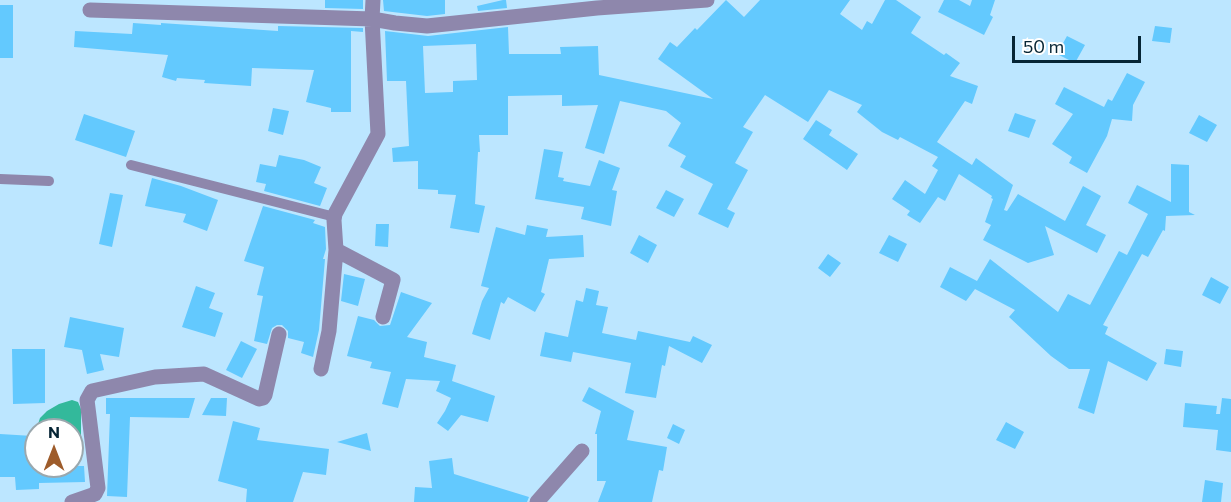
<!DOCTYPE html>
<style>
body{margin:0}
#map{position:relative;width:1231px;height:502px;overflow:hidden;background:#bce6ff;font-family:Commissioner,sans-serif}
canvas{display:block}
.north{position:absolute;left:24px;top:418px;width:60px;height:60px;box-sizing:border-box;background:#fff;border:2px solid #9ba8ae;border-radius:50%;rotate:0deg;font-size:16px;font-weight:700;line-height:24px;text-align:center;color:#062535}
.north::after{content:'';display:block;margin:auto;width:21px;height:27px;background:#9e5c2b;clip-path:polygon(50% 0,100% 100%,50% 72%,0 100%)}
.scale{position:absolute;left:1012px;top:36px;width:129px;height:27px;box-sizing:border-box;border:3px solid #062535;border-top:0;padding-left:8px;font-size:18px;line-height:21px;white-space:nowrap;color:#062535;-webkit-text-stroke:4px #fff;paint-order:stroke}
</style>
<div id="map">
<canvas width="1231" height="502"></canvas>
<div class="north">N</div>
<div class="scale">50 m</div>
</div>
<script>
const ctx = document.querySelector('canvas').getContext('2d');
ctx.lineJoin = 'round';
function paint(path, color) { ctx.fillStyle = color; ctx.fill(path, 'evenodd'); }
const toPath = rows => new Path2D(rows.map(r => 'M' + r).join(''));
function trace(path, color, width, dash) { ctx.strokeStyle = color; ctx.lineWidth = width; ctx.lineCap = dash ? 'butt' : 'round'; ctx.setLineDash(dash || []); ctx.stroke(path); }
paint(toPath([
 [72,400,78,402,81,409,81,437,78,446,72,446,72,430,36,430,40,418,47,411,59,404]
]), '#33b99b');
paint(toPath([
 [325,0,363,0,363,9,325,8],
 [383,0,445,0,445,14,427,16,384,11],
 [503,0,506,0,507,8,478,11,477,6],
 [726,0,744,17,760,0,850,0,840,14,862,30,867,21,872,24,885,0,896,0,921,17,911,33,944,55,946,53,960,63,950,76,978,86,972,104,965,101,937,142,972,165,976,158,1013,185,1004,210,1007,211,1018,194,1065,221,1083,186,1101,196,1086,225,1106,235,1097,253,1045,226,1054,255,1028,263,983,240,991,225,985,222,993,199,991,198,992,196,959,174,945,201,938,197,920,223,907,215,910,211,892,199,905,180,925,194,938,170,932,166,938,157,900,137,898,140,882,132,857,112,862,105,829,90,808,122,765,95,743,127,753,132,735,163,748,170,727,209,735,213,728,228,698,214,713,184,680,167,686,156,668,146,681,123,666,111,620,101,604,154,585,148,598,105,562,106,562,95,508,96,508,135,479,135,480,152,478,152,475,204,485,206,479,233,450,228,456,195,438,194,438,190,418,189,418,161,393,162,392,148,409,146,406,81,387,81,385,31,428,36,508,27,509,54,561,54,560,47,598,46,599,75,713,99,658,59,670,42,677,47,695,28,697,30],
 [476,44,477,80,453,81,453,92,425,93,423,46],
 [944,0,959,0,970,6,972,0,995,0,990,15,993,17,984,35,938,12],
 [0,5,13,5,13,58,0,58],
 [133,23,161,25,161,23,278,31,278,26,363,28,363,32,351,31,351,112,331,112,331,108,306,102,314,70,252,68,251,86,204,83,205,80,177,78,176,81,162,77,168,55,74,47,75,31,132,34],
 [1155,26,1172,28,1170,43,1152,41],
 [1067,36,1085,45,1075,63,1057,54],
 [1127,73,1145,82,1133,105,1132,121,1112,119,1107,136,1087,173,1069,163,1072,157,1052,144,1073,114,1055,104,1064,87,1104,107,1108,99,1112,101],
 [273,108,289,111,283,135,268,131],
 [1015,113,1036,120,1029,138,1008,131],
 [84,114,135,131,126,157,75,140],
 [1199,115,1217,125,1207,142,1189,133],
 [816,120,832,130,829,135,858,154,847,170,803,139],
 [544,149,563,152,558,177,564,178,563,181,590,186,599,160,620,168,612,190,617,191,611,226,581,219,584,207,535,199],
 [279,155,304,160,321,167,314,183,327,188,320,206,264,191,266,184,256,182,260,164,276,167],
 [1171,164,1189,165,1189,212,1195,215,1166,216,1165,231,1163,230,1148,257,1142,254,1103,325,1108,327,1105,334,1157,363,1147,381,1108,361,1094,414,1078,408,1090,369,1069,369,1051,356,1009,317,1015,310,975,289,966,301,940,287,950,267,977,281,990,259,1058,312,1068,294,1090,305,1119,251,1127,255,1148,214,1128,203,1137,185,1171,202],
 [152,178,181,186,218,200,207,231,183,222,186,214,145,206],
 [666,190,684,199,674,217,656,208],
 [110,193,123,195,112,247,99,244],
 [263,206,315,220,313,223,325,227,326,249,323,259,325,259,319,330,313,357,301,353,304,342,288,338,288,331,282,325,277,325,272,328,267,344,254,341,263,296,257,295,264,267,244,261],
 [376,224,389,224,388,247,375,246],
 [527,225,548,229,546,237,583,235,584,257,549,259,541,292,545,294,535,312,508,297,504,304,501,302,490,340,472,334,482,301,489,288,481,286,496,227,525,235],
 [639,235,657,245,648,263,630,253],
 [889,235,907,244,898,262,879,253],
 [828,254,841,263,830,277,818,268],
 [344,274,365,279,358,306,341,301],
 [1211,277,1229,287,1220,304,1202,295],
 [196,286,215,293,209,308,223,313,215,337,182,327],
 [586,288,599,291,596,305,608,307,602,333,636,340,638,331,690,342,693,336,712,345,702,363,669,346,665,366,662,365,656,398,625,393,631,363,573,352,571,362,540,356,545,332,568,337,576,300,583,302],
 [401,292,432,303,407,337,427,342,424,357,456,365,452,381,495,396,488,422,461,415,448,431,437,423,445,411,451,398,436,391,440,381,406,379,398,408,382,404,391,372,370,368,372,362,347,356,358,316,374,320,380,326,390,325],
 [70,317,124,328,119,357,100,354,104,370,87,374,82,350,64,347],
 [241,341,257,349,242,378,226,370],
 [12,349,45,349,45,403,13,404],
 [1166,349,1183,351,1181,367,1164,364],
 [589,387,634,411,627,440,667,447,663,471,659,470,652,502,598,502,606,481,597,481,597,434,595,434,601,411,582,401],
 [106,398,195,398,189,418,130,417,127,497,107,496,110,414,106,414],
 [211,398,227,398,226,416,202,415],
 [1222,398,1231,399,1231,452,1216,450,1218,430,1183,427,1185,403,1217,406,1216,414,1220,414],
 [233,421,260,428,257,440,329,449,326,475,303,472,293,502,246,502,247,489,218,481],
 [1006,422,1024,432,1015,449,996,440],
 [673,424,685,430,679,444,667,438],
 [367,433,371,451,337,442],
 [0,434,33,436,31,466,84,466,85,482,39,483,39,489,16,490,15,477,0,477],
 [452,458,454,474,529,497,527,502,414,502,415,487,432,488,429,461],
 [1205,480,1223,483,1221,502,1202,502]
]), '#63c9fe');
trace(toPath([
 [131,165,335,217],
 [0,179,49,181]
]), '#8e87ac', 10);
trace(toPath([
 [90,10,372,19,373,0],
 [383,317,393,280,336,250,334,220,335,214,378,134,372,19,395,23,427,26,597,8,707,0],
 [321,369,329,331,336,250],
 [72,502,95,494,98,488,87,400,92,391,155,377,204,374,259,399,263,398,265,395,279,334],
 [537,502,582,451]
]), '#8e87ac', 15);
</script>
